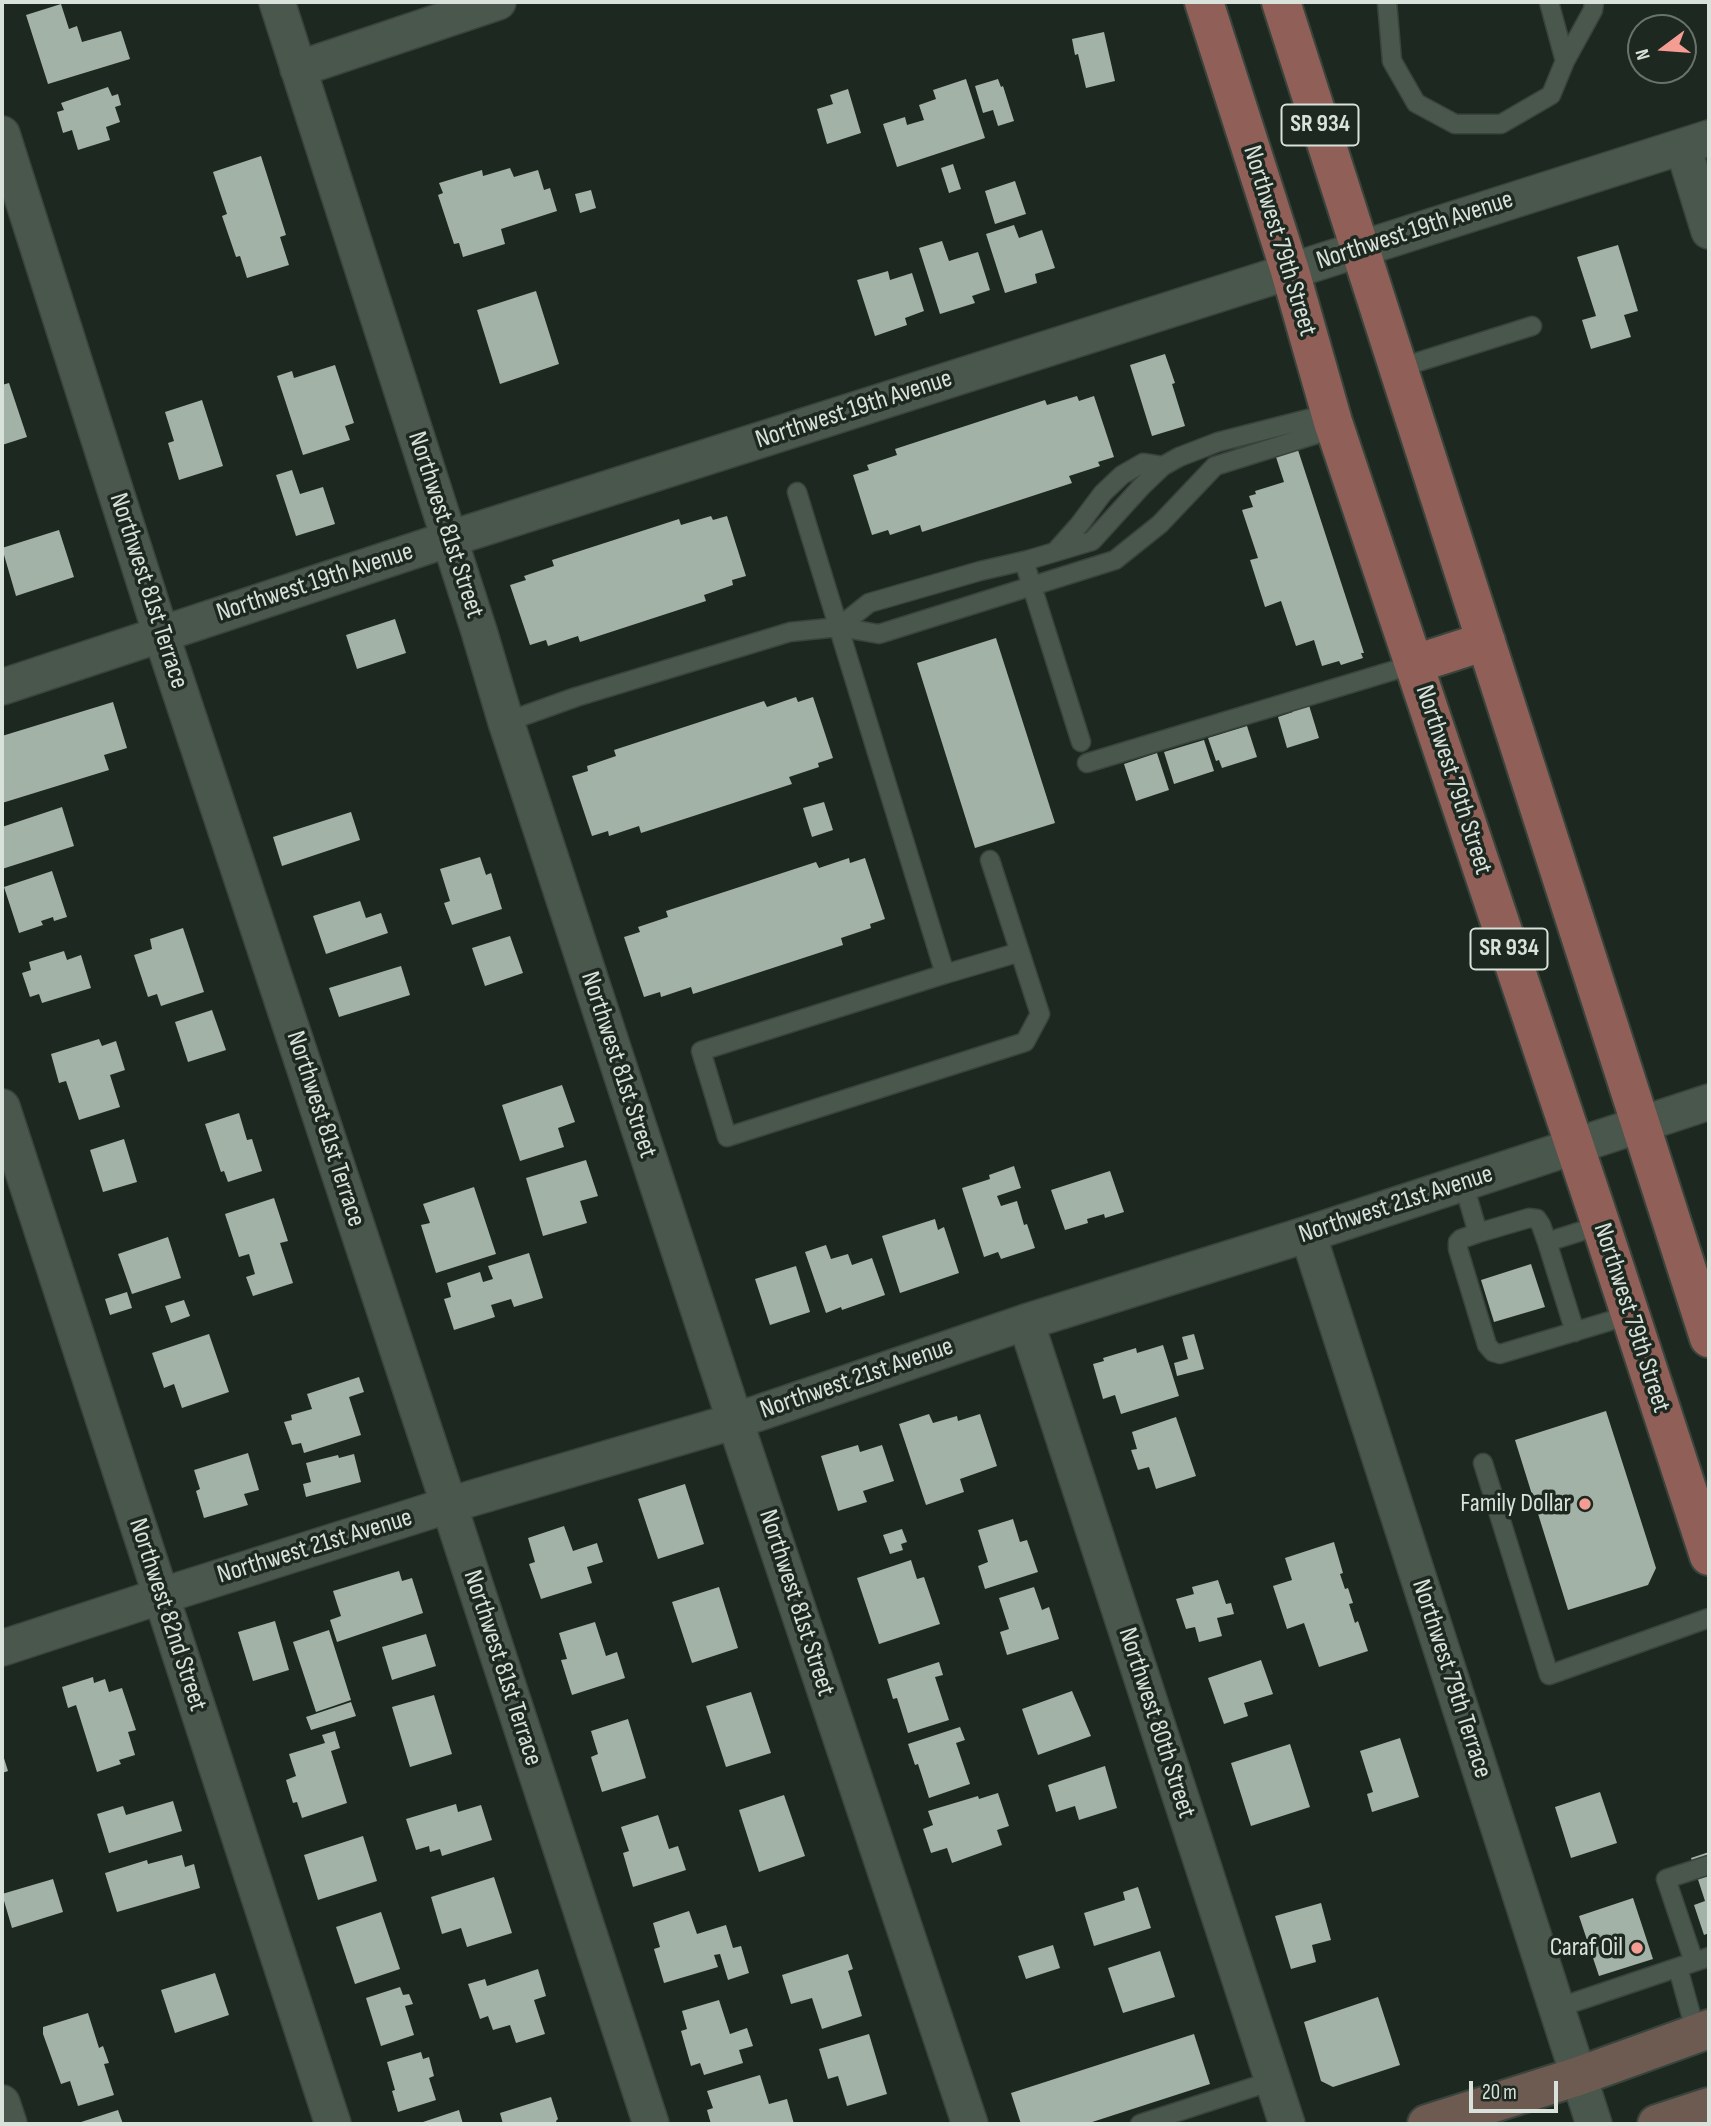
<!DOCTYPE html>
<style>
body{margin:0}
#map{position:relative;width:1711px;height:2126px;overflow:hidden;background:#1d2920;font-family:"Sofia Sans Condensed",sans-serif}
canvas{display:block}
.frame{position:absolute;inset:0;border:4px solid #d9e1db;pointer-events:none}
.north{position:absolute;left:1627px;top:14px;width:70px;height:70px;box-sizing:border-box;background:#1d2920;border:2px solid #68736b;border-radius:50%;rotate:254deg;font-size:19px;font-weight:700;line-height:28px;text-align:center;color:#d9e1db}
.north::after{content:'';display:block;margin:auto;width:24px;height:32px;background:#f59c93;clip-path:polygon(50% 0,100% 100%,50% 72%,0 100%)}
.scale{position:absolute;left:1469px;top:2081px;width:89px;height:32px;box-sizing:border-box;border:4px solid #d9e1db;border-top:0;padding-left:9px;font-size:21px;line-height:24px;white-space:nowrap;color:#d9e1db;-webkit-text-stroke:5px #1d2920;paint-order:stroke}
</style>
<div id="map">
<canvas width="1711" height="2126"></canvas>
<div class="frame"></div>
<div class="north">N</div>
<div class="scale">20 m</div>
</div>
<script>
const ctx = document.querySelector('canvas').getContext('2d');
ctx.lineJoin = 'round';
function paint(path, color) { ctx.fillStyle = color; ctx.fill(path, 'evenodd'); }
const toPath = rows => new Path2D(rows.map(r => 'M' + r).join(''));
function trace(path, color, width, dash) { ctx.strokeStyle = color; ctx.lineWidth = width; ctx.lineCap = dash ? 'butt' : 'round'; ctx.setLineDash(dash || []); ctx.stroke(path); }
function label(font, color, halo, rows, align = 'center') {
  ctx.font = font + ' "Sofia Sans Condensed",sans-serif'; ctx.lineWidth = 7; ctx.setLineDash([]); ctx.textBaseline = 'middle'; ctx.strokeStyle = halo; ctx.fillStyle = color; for (const [text, x, y, turn = 0] of rows) {
    ctx.save(); ctx.translate(x, y); ctx.rotate((+turn || 0) * Math.PI / 180); ctx.textAlign = isNaN(turn) ? turn : align; if (halo) ctx.strokeText(text, 0, 0); ctx.fillText(text, 0, 0); ctx.restore();
  }
}
paint(toPath([
 [61,4,69,29,77,26,82,42,121,31,130,59,48,84,26,15],
 [1104,32,1115,81,1086,88,1078,54,1075,55,1072,39],
 [966,79,985,138,897,167,883,124,905,117,907,125,924,120,919,105,936,99,933,90],
 [998,79,1001,87,1003,86,1014,121,998,126,993,110,983,113,975,86],
 [108,87,112,96,118,94,121,105,115,107,120,122,106,127,110,140,78,150,72,130,63,133,57,112,64,110,61,103],
 [848,89,861,133,827,144,817,109,833,104,830,95],
 [261,156,286,235,280,237,289,265,247,278,240,256,236,257,222,216,227,214,213,172],
 [953,164,961,189,949,193,941,168],
 [510,168,514,177,538,170,544,190,550,188,557,211,501,229,505,244,463,257,459,243,454,244,438,195,443,193,439,183,482,170,483,176],
 [1015,181,1026,214,995,224,985,191],
 [591,190,596,208,580,213,575,194],
 [1014,225,1019,238,1042,230,1055,268,1035,274,1037,283,1005,293,986,234],
 [942,241,949,261,978,252,990,290,972,296,975,303,940,314,919,248],
 [1618,245,1638,311,1624,315,1631,337,1591,349,1582,320,1596,316,1577,257],
 [888,271,890,280,912,273,924,311,905,318,907,325,875,336,857,280],
 [536,291,559,364,500,384,477,310],
 [1165,354,1175,383,1172,384,1185,426,1152,436,1130,365],
 [335,365,354,423,345,426,350,440,303,455,277,376,292,371,294,378],
 [9,383,27,437,2,445,2,385],
 [1077,396,1079,401,1094,396,1114,457,1098,462,1100,466,1069,476,1072,483,922,532,920,525,890,535,888,530,872,535,853,475,869,470,867,465,897,455,895,449,1045,400,1047,405],
 [202,400,223,466,179,480,168,443,174,441,165,412],
 [1298,450,1364,653,1361,653,1363,658,1341,665,1339,661,1322,666,1314,640,1296,646,1281,601,1265,607,1250,560,1258,558,1242,510,1253,507,1249,496,1256,494,1255,491,1284,482,1276,457],
 [292,470,300,494,323,487,335,524,296,536,276,475],
 [711,516,713,520,727,516,746,576,732,580,733,585,704,595,706,601,580,642,578,636,548,646,546,640,530,645,510,585,526,580,524,576,554,566,552,560,679,519,681,525],
 [59,530,74,577,16,596,2,548],
 [395,619,406,653,357,669,346,635],
 [996,638,1055,823,975,848,917,663],
 [796,697,798,702,813,697,833,758,818,763,819,767,789,777,792,784,641,833,639,826,609,836,608,831,592,836,572,776,588,771,587,766,616,756,614,750,764,701,767,707],
 [113,702,127,748,104,755,109,770,2,803,2,736],
 [1308,702,1319,738,1287,748,1278,717,1293,712,1292,707],
 [1247,726,1257,757,1222,768,1219,760,1216,761,1208,738],
 [1204,740,1214,771,1174,784,1164,752],
 [1157,753,1169,790,1136,801,1124,764],
 [824,802,833,830,812,837,803,808],
 [62,807,74,846,2,869,2,827],
 [351,812,360,840,282,866,273,837],
 [480,857,486,875,491,873,502,909,452,925,444,903,450,901,440,869],
 [849,858,850,863,865,858,885,919,870,924,871,928,841,938,843,945,693,994,691,987,661,997,660,992,644,997,624,937,640,932,638,927,668,917,666,911,816,862,819,868],
 [52,871,67,917,54,921,53,917,41,921,43,925,19,933,4,887],
 [360,901,366,918,381,913,388,933,326,954,313,916],
 [183,928,204,992,161,1006,157,994,148,997,134,955,152,949,150,939],
 [510,936,523,973,485,986,472,948],
 [64,951,67,960,81,955,91,988,42,1003,39,994,30,997,22,973,31,970,29,962],
 [401,966,410,995,339,1017,329,988],
 [212,1010,226,1050,188,1062,175,1022],
 [99,1039,102,1046,116,1041,125,1070,110,1075,120,1107,79,1120,66,1081,59,1083,51,1054],
 [562,1085,575,1122,558,1128,564,1147,520,1161,502,1105],
 [239,1113,247,1140,252,1139,262,1171,228,1182,224,1171,221,1172,205,1124],
 [124,1139,137,1182,103,1192,90,1150],
 [586,1160,598,1196,580,1201,587,1223,543,1236,526,1178],
 [1014,1166,1021,1188,997,1196,1001,1206,1017,1201,1024,1225,1027,1224,1035,1248,1001,1259,998,1252,984,1257,962,1188,990,1179,989,1175],
 [1110,1171,1124,1212,1105,1218,1104,1214,1087,1219,1088,1223,1065,1230,1051,1190],
 [474,1187,496,1254,436,1273,421,1225,430,1223,423,1204],
 [274,1198,288,1241,280,1243,293,1283,253,1296,246,1277,255,1274,249,1254,239,1257,225,1214],
 [935,1219,938,1230,944,1227,959,1273,900,1293,882,1236],
 [168,1237,181,1278,132,1294,118,1254],
 [826,1245,831,1259,848,1254,852,1265,872,1258,885,1295,842,1310,841,1307,826,1313,805,1252],
 [529,1253,543,1298,514,1307,511,1299,491,1305,495,1317,454,1330,444,1299,451,1297,447,1283,480,1272,483,1282,493,1279,488,1266],
 [1531,1264,1545,1307,1494,1322,1481,1280],
 [796,1266,810,1312,770,1325,755,1279],
 [127,1292,132,1308,110,1315,105,1299],
 [184,1300,190,1316,171,1323,165,1306],
 [209,1334,229,1392,182,1408,174,1384,164,1388,152,1353],
 [1194,1334,1204,1369,1177,1376,1174,1363,1188,1359,1182,1337],
 [1163,1345,1179,1396,1121,1414,1115,1395,1103,1399,1093,1364,1104,1361,1103,1358,1136,1348,1137,1353],
 [359,1377,364,1392,349,1397,361,1435,304,1453,301,1443,292,1445,284,1422,292,1420,291,1415,312,1409,307,1394],
 [1606,1411,1656,1568,1648,1585,1568,1610,1515,1440],
 [929,1414,933,1423,957,1416,958,1421,980,1414,997,1466,960,1479,964,1492,926,1505,899,1424],
 [1176,1417,1196,1476,1156,1489,1149,1467,1138,1470,1131,1450,1137,1449,1132,1432],
 [858,1445,860,1452,882,1445,894,1481,863,1491,867,1502,838,1511,821,1456],
 [248,1453,259,1490,244,1494,248,1505,204,1518,196,1491,200,1489,194,1470],
 [354,1454,361,1482,306,1497,303,1484,311,1482,306,1463,338,1455,339,1458],
 [685,1484,704,1544,658,1559,638,1499],
 [1013,1519,1020,1542,1027,1540,1038,1572,985,1589,978,1566,988,1562,978,1530],
 [564,1526,573,1551,597,1543,603,1562,587,1567,592,1583,541,1599,529,1564,535,1562,528,1538],
 [902,1529,907,1542,901,1544,903,1550,890,1554,883,1535],
 [1334,1542,1343,1573,1340,1574,1345,1589,1348,1588,1353,1603,1349,1604,1355,1623,1358,1621,1368,1651,1319,1667,1304,1623,1287,1629,1273,1586,1292,1580,1285,1558],
 [911,1560,917,1579,924,1577,940,1624,879,1644,857,1578],
 [399,1571,402,1581,412,1578,423,1613,337,1642,330,1620,341,1616,333,1591],
 [1218,1580,1226,1604,1231,1603,1234,1614,1217,1618,1222,1636,1199,1642,1195,1627,1186,1629,1176,1599,1194,1594,1192,1587],
 [719,1587,738,1648,692,1663,672,1602],
 [1034,1587,1042,1610,1049,1607,1059,1639,1007,1655,1000,1632,1009,1629,999,1598],
 [275,1621,289,1670,253,1681,238,1632],
 [595,1622,606,1656,617,1652,625,1678,572,1695,561,1660,567,1659,559,1633],
 [329,1630,351,1700,316,1712,293,1642],
 [426,1634,436,1666,392,1680,382,1647],
 [1261,1660,1273,1694,1244,1703,1248,1716,1224,1724,1208,1678],
 [939,1662,943,1675,935,1677,949,1720,908,1733,897,1698,893,1699,887,1679],
 [93,1677,94,1683,105,1679,109,1692,122,1688,136,1730,128,1732,135,1755,119,1760,121,1764,97,1772,76,1705,68,1708,62,1687],
 [1072,1691,1091,1736,1038,1755,1022,1709],
 [751,1692,771,1753,726,1767,706,1706],
 [434,1695,452,1754,410,1767,392,1707],
 [351,1702,356,1716,311,1730,306,1717],
 [628,1719,646,1778,602,1792,591,1757,598,1754,591,1731],
 [960,1727,965,1740,956,1743,970,1784,929,1798,918,1764,915,1765,908,1744],
 [335,1731,340,1748,331,1751,347,1803,302,1818,297,1802,293,1803,286,1780,296,1776,289,1754,325,1743,322,1735],
 [1400,1738,1419,1797,1372,1812,1367,1794,1373,1792,1360,1751],
 [1290,1744,1310,1807,1251,1826,1231,1763],
 [2,1752,8,1771,2,1773],
 [1105,1766,1117,1808,1079,1820,1075,1806,1056,1812,1048,1785],
 [1600,1792,1617,1843,1571,1858,1555,1807],
 [998,1793,1009,1826,997,1830,1002,1845,952,1863,947,1848,931,1853,923,1829,933,1825,928,1811,978,1796,979,1799],
 [784,1795,805,1856,759,1872,739,1810],
 [173,1801,182,1831,109,1853,97,1814,123,1806,126,1815],
 [456,1804,458,1812,481,1805,492,1840,442,1856,440,1849,430,1852,429,1846,416,1850,406,1819],
 [658,1815,669,1849,678,1846,686,1870,633,1887,623,1853,629,1851,621,1827],
 [363,1836,377,1881,318,1900,304,1855],
 [1709,1852,1709,1933,1704,1935,1694,1905,1705,1901,1691,1858],
 [182,1855,185,1867,194,1864,200,1888,117,1912,105,1873,147,1860,148,1864],
 [494,1877,512,1933,467,1947,461,1928,442,1934,431,1897],
 [53,1879,63,1912,12,1928,2,1894],
 [1138,1887,1151,1928,1094,1946,1084,1913,1125,1900,1123,1892],
 [1633,1898,1653,1959,1599,1976,1579,1916],
 [1321,1903,1331,1940,1312,1945,1316,1962,1291,1969,1275,1916],
 [689,1911,697,1934,726,1925,733,1948,741,1946,749,1973,728,1980,720,1954,714,1955,718,1967,664,1983,654,1949,660,1947,653,1923],
 [381,1912,400,1969,355,1984,336,1927],
 [1053,1945,1060,1968,1026,1979,1018,1956],
 [1160,1951,1175,1997,1123,2013,1108,1968],
 [848,1954,853,1969,848,1971,862,2016,822,2029,812,1998,791,2004,782,1975],
 [538,1969,546,1996,534,2000,545,2034,516,2043,510,2025,493,2030,488,2016,480,2019,468,1984,485,1979,487,1986],
 [215,1973,229,2015,175,2033,161,1990],
 [400,1987,403,1995,409,1994,413,2004,405,2006,414,2035,381,2046,366,1998],
 [1378,1997,1400,2065,1333,2087,1321,2081,1304,2022],
 [719,2000,730,2034,747,2028,753,2046,739,2050,743,2063,704,2075,700,2063,691,2066,681,2031,687,2029,682,2011],
 [88,2013,99,2048,103,2046,109,2063,104,2064,114,2095,78,2106,70,2081,61,2084,43,2034,43,2027],
 [869,2034,887,2094,847,2106,838,2076,828,2079,819,2049],
 [1194,2034,1210,2084,1086,2124,1021,2124,1011,2093],
 [421,2052,423,2059,429,2057,434,2076,429,2078,436,2100,398,2112,392,2091,395,2090,387,2062],
 [760,2075,769,2104,787,2099,794,2124,711,2124,707,2110,713,2108,707,2091],
 [551,2097,558,2119,556,2121,557,2124,503,2124,500,2113],
 [118,2110,123,2124,75,2124],
 [459,2110,463,2124,417,2124]
]), '#a3b2a6');
const lane = toPath([
 [1387,2,1392,61,1416,103,1455,124,1501,124,1551,95,1565,61,1593,10,1594,2],
 [1549,2,1565,61],
 [1399,368,1532,326],
 [797,492,945,974,701,1051,727,1137,1025,1042,1040,1014,990,860],
 [1055,552,1079,525,1103,493,1122,475,1143,463,1163,466],
 [1024,561,1081,742],
 [839,627,869,603,980,571,1028,560,1092,541,1142,486,1163,466,1179,457,1218,442,1312,418,1333,422],
 [506,722,576,697,790,632,839,627,879,634,1115,560,1160,524,1215,466,1317,434,1333,422],
 [1087,763,1415,664],
 [945,974,1020,952],
 [1463,1182,1478,1233,1529,1218,1537,1219,1541,1225,1547,1242,1575,1332],
 [1478,1233,1461,1239,1458,1242,1458,1249,1487,1345,1493,1352,1500,1354,1630,1315],
 [1547,1242,1601,1225],
 [1483,1463,1549,1675,1709,1618],
 [1709,1865,1666,1879,1694,1962,1709,1957],
 [1678,1968,1696,2033],
 [1557,2008,1694,1962],
 [1140,2124,1272,2081]
]);
const street = toPath([
 [277,2,479,631,506,722,735,1421,970,2124],
 [298,69,498,2],
 [2,134,161,634,449,1505,651,2124],
 [1683,147,1709,231],
 [2,687,449,539,1709,138],
 [2,1107,333,2124],
 [1308,1234,1594,2124],
 [1026,1322,1287,2124],
 [2,1648,161,1596,449,1505,735,1421,1026,1322,1308,1234,1709,1102],
 [2,2103,9,2124]
]);
const secondary = toPath([
 [1427,2124,1579,2076,1709,2029],
 [1657,2124,1709,2107]
]);
const primary = toPath([
 [1204,2,1290,271,1333,422,1601,1225,1709,1556],
 [1281,2,1709,1338],
 [1415,664,1486,641]
]);
trace(lane, '#39443c', 21);
trace(street, '#39443c', 38);
trace(secondary, '#39443c', 42);
trace(primary, '#39443c', 42);
trace(lane, '#4a574d', 18);
trace(street, '#4a574d', 35);
trace(secondary, '#6d5b52', 38);
trace(primary, '#905f57', 38);
for (const [x, y, r, color] of [
 [1585,1504,7,"#f59c93"],
 [1637,1948,7,"#f59c93"]
]) { const dot = new Path2D(); dot.arc(x, y, r, 0, 2 * Math.PI); ctx.fillStyle = color; ctx.fill(dot); trace(dot, '#1d2920', 2.5); }
for (const [x, y, w] of [
 [1320,125,77],
 [1509,949,77]
]) { const box = new Path2D(); box.roundRect(x - w / 2, y - 20.5, w, 41, 5); ctx.fillStyle = '#1d2920'; ctx.fill(box); trace(box, '#d9e1db', 2); }
label('bold 24px', '#d9e1db', null, [
 ["SR 934",1320,125],
 ["SR 934",1509,949]
]);
label('26px', '#d9e1db', '#1d2920', [
 ["Northwest 19th Avenue",1415,231,-18],
 ["Northwest 79th Street",1279,241,73],
 ["Northwest 19th Avenue",854,410,-18],
 ["Northwest 81st Street",445,525,72],
 ["Northwest 19th Avenue",315,583,-18],
 ["Northwest 81st Terrace",148,591,72],
 ["Northwest 79th Street",1453,780,72],
 ["Northwest 81st Street",618,1065,72],
 ["Northwest 81st Terrace",325,1129,72],
 ["Northwest 21st Avenue",1396,1205,-18],
 ["Northwest 79th Street",1631,1318,72],
 ["Northwest 21st Avenue",857,1379,-19],
 ["Northwest 21st Avenue",315,1547,-17],
 ["Northwest 81st Street",796,1603,72],
 ["Northwest 82nd Street",167,1615,72],
 ["Northwest 81st Terrace",502,1668,72],
 ["Northwest 79th Terrace",1451,1679,72],
 ["Northwest 80th Street",1156,1723,72]
]);
label('26px', '#d9e1db', '#1d2920', [
 ["Family Dollar",1571,1504],
 ["Caraf Oil",1623,1948]
], 'right');
</script>
